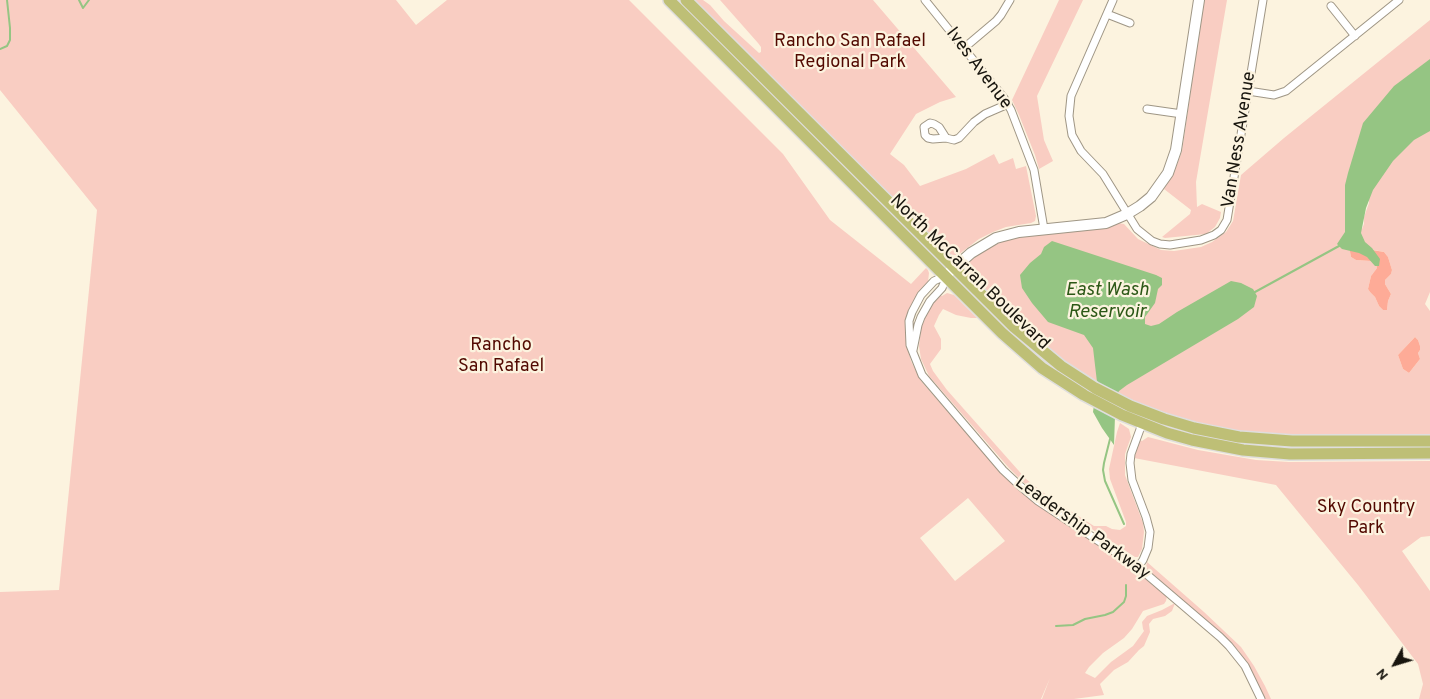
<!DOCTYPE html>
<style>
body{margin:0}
#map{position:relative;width:1430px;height:699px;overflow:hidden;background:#fcf3df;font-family:Overpass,sans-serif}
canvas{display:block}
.north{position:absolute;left:1370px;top:639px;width:50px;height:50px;-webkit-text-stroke:4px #fcf3df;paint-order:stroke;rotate:231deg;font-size:14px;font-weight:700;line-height:20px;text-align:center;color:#18150e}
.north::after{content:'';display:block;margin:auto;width:18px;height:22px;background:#18150e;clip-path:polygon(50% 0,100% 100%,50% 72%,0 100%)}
</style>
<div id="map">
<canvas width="1430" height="699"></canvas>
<div class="north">N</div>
</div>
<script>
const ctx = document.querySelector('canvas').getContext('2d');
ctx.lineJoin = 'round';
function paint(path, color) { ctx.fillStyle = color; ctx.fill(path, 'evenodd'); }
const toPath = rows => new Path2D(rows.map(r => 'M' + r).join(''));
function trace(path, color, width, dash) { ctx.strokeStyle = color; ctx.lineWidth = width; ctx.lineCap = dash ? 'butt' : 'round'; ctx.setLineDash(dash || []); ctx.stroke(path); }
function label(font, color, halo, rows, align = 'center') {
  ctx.font = font + ' Overpass,sans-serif'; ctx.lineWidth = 4.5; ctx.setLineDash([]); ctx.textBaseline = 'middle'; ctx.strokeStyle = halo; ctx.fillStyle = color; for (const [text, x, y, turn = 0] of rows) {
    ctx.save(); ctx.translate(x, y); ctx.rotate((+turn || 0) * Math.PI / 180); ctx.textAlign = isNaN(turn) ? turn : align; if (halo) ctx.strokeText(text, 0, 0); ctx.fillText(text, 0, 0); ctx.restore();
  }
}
paint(toPath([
 [0,0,396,0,416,25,447,0,629,0,783,154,830,220,911,284,926,268,928,270,929,273,928,282,929,284,914,304,908,350,911,361,921,381,1001,472,1025,495,1055,517,1123,560,1167,596,1166,601,1164,604,1143,611,1132,629,1124,638,1103,653,1089,667,1085,673,1095,678,1111,662,1133,646,1144,631,1143,629,1142,622,1147,616,1162,610,1175,603,1172,611,1165,616,1153,619,1149,624,1150,632,1144,646,1139,650,1128,662,1114,670,1100,684,1104,695,1074,699,1042,699,1050,678,1041,699,0,699,0,592,59,590,97,210,0,90],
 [968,498,1005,541,955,581,920,538],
 [694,0,703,0,710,5,724,21,759,53,761,52,761,47,758,43,720,0,873,0,956,97,940,102,916,114,890,154,904,165,920,186,966,169,994,154,999,164,1013,158,1016,169,1026,166,1036,216,1035,221,1031,223,1006,227,993,232,979,239,958,255,951,255],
 [1059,0,1083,0,1037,96,1044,140,1053,161,1039,169,1035,155,1019,115,1012,100],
 [1204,0,1227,0,1196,182,1197,207,1202,204,1221,212,1220,218,1215,227,1206,234,1165,238,1162,237,1190,214,1191,210,1164,189,1175,170,1182,151],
 [1430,20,1430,292,1425,304,1430,311,1430,436,1264,434,1239,431,1201,424,1159,411,1116,393,1063,360,1023,327,968,273,966,266,971,260,988,248,1004,241,1020,237,1092,229,1118,223,1124,224,1138,239,1161,250,1174,251,1201,247,1212,242,1226,232,1233,221,1241,175,1284,138],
 [1376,148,1384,151,1388,155,1391,161,1386,165,1376,168,1369,190,1369,203,1364,217,1364,224,1362,229,1354,231,1352,230,1351,225,1353,196,1356,188,1366,170,1373,151],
 [1351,238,1355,238,1360,240,1369,249,1384,252,1388,257,1392,270,1391,274,1385,280,1385,284,1391,294,1388,301,1387,310,1383,310,1379,306,1375,297,1370,292,1368,289,1371,276,1377,268,1376,264,1371,261,1356,260,1351,257,1349,246],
 [1415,337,1418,340,1420,346,1420,350,1418,353,1420,359,1409,373,1403,369,1398,355],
 [947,293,954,295,977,318,971,318,956,315,943,309,939,315,934,326,941,339,941,349,930,364,933,371,947,390,1026,479,1053,500,1094,526,1106,526,1112,529,1120,530,1126,526,1126,522,1110,479,1109,469,1117,432,1120,423,1129,429,1131,437,1125,454,1125,475,1143,523,1144,532,1142,549,1138,557,1135,557,1053,504,1023,482,1009,468,929,376,921,359,919,346,921,328,928,311,934,302,940,295,942,296],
 [1148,437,1198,450,1256,460,1289,462,1430,461,1430,536,1421,537,1402,551,1430,591,1430,699,1419,699,1423,684,1418,664,1358,585,1276,485,1134,458,1140,440,1142,441],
 [1147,562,1204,612,1241,647,1254,666,1265,686,1271,699,1265,699,1250,668,1238,650,1221,633,1147,569,1146,567]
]), '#f9cdc2');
paint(toPath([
 [1349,246,1384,252,1388,257,1392,270,1391,274,1385,280,1385,284,1391,294,1388,301,1387,310,1383,310,1379,306,1375,297,1370,292,1368,289,1371,276,1377,268,1376,264,1371,261,1356,260,1351,257],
 [1415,337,1418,340,1420,346,1420,350,1418,353,1420,359,1409,373,1403,369,1398,355]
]), '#feab97');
paint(toPath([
 [1430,59,1430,131,1414,140,1393,161,1373,190,1366,208,1361,233,1365,242,1372,248,1380,259,1379,266,1375,266,1367,257,1359,253,1342,249,1337,244,1345,232,1345,185,1348,173,1363,123,1394,86],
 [1052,241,1156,275,1162,278,1162,285,1158,289,1155,303,1145,317,1145,324,1151,326,1159,324,1177,312,1231,281,1241,283,1253,289,1257,296,1254,307,1238,319,1127,385,1119,391,1113,403,1115,416,1114,445,1102,428,1093,412,1097,382,1093,348,1084,335,1048,322,1032,303,1022,288,1020,275,1030,263,1041,254,1044,247]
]), '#95c583');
trace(toPath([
 [79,0,83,8,89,0],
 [0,49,7,46,10,40,10,28,7,0],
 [1255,292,1339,246],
 [1110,439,1104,463,1103,470,1105,481,1124,524],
 [1056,626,1073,625,1085,619,1105,615,1113,612,1124,602,1126,596,1126,585]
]), '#95c583', 2);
const street = toPath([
 [925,0,1004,98,1011,110,1034,170,1044,229],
 [1113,0,1071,96,1069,116,1072,135,1081,151,1103,174,1137,229,1152,241,1160,244,1170,245,1201,240,1214,235,1221,230,1227,220,1263,0],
 [1331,6,1355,36],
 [1107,14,1130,23],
 [964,48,996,21,1001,15,1010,0],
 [1248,91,1274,95,1286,91,1399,0],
 [1147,109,1182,114],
 [946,138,939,127,934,124,930,123,924,127,925,135,928,138,933,139,946,138,954,140,959,138,974,122,985,114,1008,104],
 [913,350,918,325,921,317,930,301,942,288,944,283,945,276,934,281,921,295,912,312,909,321,910,345,922,375,1003,470,1019,485,1038,501,1138,567,1220,637,1229,646,1245,666,1261,699],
 [1138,567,1143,560,1148,548,1150,532,1146,517,1132,480,1130,463,1131,454,1142,424]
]);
const secondary = toPath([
 [945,276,971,253,996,238,1019,232,1106,223,1127,214,1140,206,1151,197,1168,173,1176,150,1199,0]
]);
const primary = toPath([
 [669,0,1002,333,1042,368,1084,395,1122,415,1167,433,1192,440,1243,450,1290,454,1430,453],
 [686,0,1014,327,1061,366,1095,388,1130,406,1164,419,1194,428,1239,437,1292,441,1430,441]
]);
trace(street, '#9f9685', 9);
trace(secondary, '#9f9685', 12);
trace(primary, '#dfdedd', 14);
trace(street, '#fff', 7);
trace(secondary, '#fff', 10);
trace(primary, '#bebf76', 11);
label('18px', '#520900', '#fcf3df', [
 ["Rancho San Rafael",850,42],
 ["Regional Park",850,63],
 ["Rancho",501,346],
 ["San Rafael",501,367],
 ["Sky Country",1366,508],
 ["Park",1366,529]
]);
label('18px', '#18150e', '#fcf3df', [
 ["Ives Avenue",978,69,53],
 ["Van Ness Avenue",1240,140,-81],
 ["North McCarran Boulevard",969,273,44],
 ["Leadership Parkway",1082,529,36]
]);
label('italic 19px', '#2c5816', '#fcf3df', [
 ["East Wash",1107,291],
 ["Reservoir",1107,313]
]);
</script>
